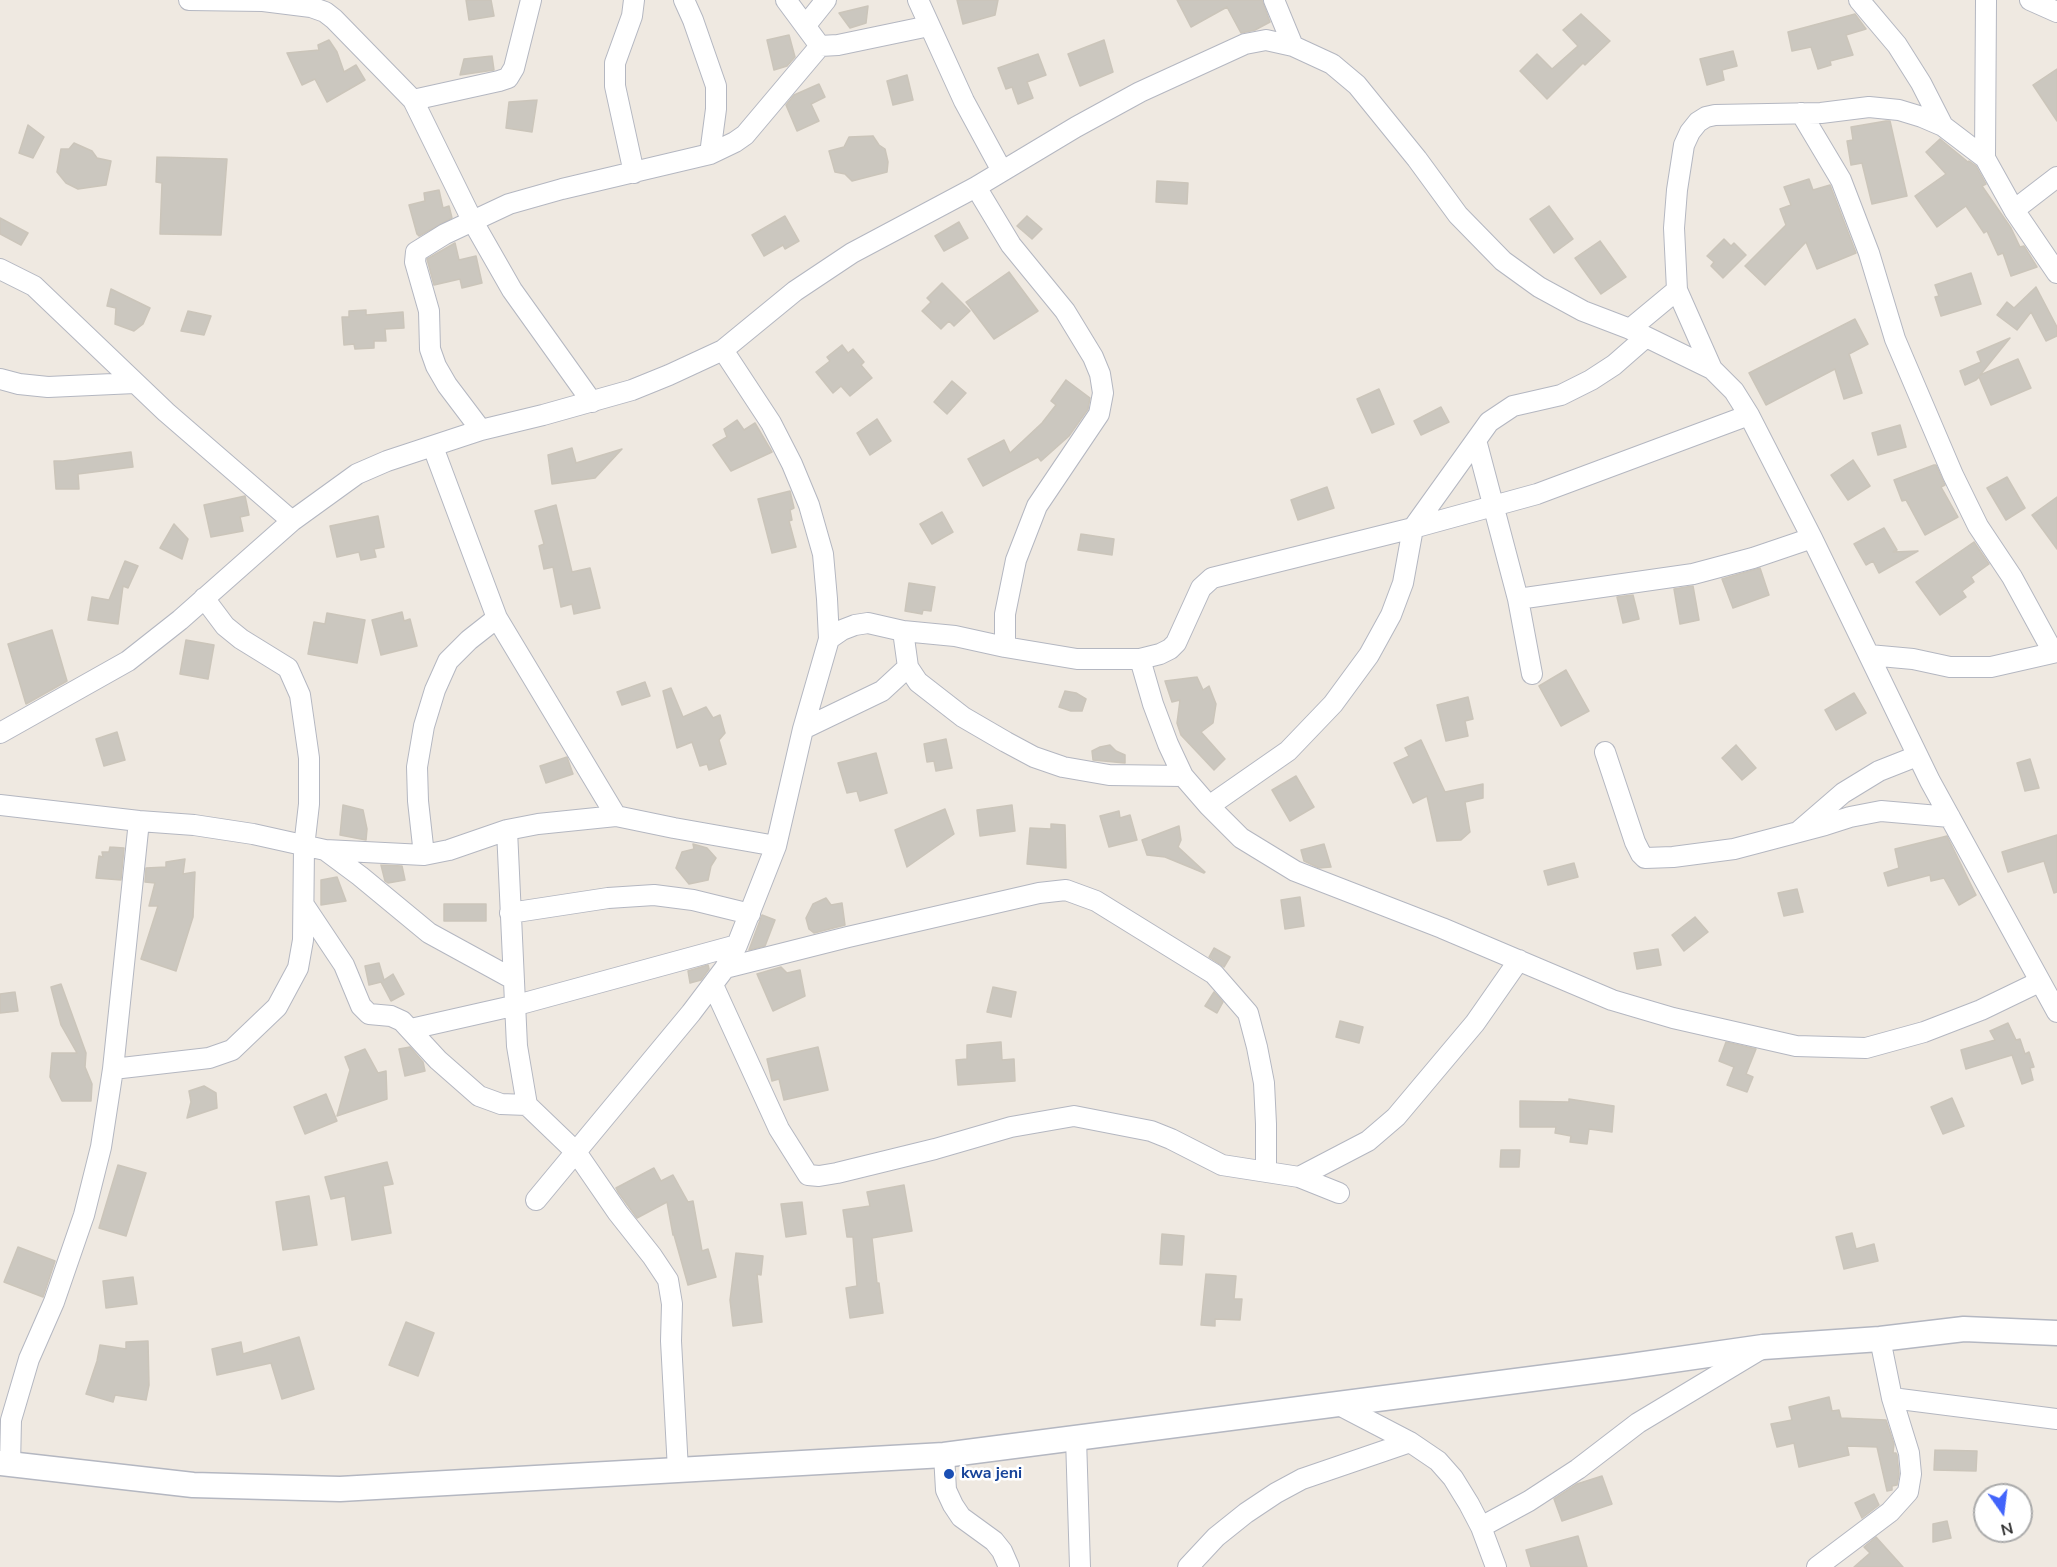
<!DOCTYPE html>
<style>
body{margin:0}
#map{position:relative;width:2057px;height:1567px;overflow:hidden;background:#efe9e1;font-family:"Nunito Sans",sans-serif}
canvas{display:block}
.north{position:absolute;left:1973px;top:1483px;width:60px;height:60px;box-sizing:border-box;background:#fff;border:2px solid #ababab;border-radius:50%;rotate:166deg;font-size:16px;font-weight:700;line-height:24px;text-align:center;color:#2e2e2e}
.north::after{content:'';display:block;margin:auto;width:21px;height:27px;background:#4264fb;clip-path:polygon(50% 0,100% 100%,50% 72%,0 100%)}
</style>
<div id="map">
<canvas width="2057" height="1567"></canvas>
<div class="north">N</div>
</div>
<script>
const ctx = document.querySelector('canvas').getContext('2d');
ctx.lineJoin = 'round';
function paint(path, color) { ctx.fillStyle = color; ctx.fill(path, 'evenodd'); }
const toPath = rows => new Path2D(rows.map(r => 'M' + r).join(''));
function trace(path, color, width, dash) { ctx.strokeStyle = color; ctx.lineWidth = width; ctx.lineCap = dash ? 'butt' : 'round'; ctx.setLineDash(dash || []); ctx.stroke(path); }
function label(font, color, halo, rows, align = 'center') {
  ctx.font = font + ' "Nunito Sans",sans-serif'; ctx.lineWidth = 5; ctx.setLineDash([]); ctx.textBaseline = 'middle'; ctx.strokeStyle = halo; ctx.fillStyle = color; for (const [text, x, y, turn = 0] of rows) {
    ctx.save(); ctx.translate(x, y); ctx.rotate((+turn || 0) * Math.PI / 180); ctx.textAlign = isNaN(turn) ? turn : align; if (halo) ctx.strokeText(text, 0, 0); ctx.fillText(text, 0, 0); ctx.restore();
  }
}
const building = toPath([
 [466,0,491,0,494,16,469,20,466,0],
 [957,0,998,0,995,15,963,24,957,0],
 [1177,0,1262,0,1270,22,1255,30,1241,33,1227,7,1191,27,1177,0],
 [868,6,866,23,850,28,839,13,868,6],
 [1581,14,1610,41,1585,65,1583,63,1547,99,1520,71,1537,54,1552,69,1578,46,1563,30,1581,14],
 [1855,14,1866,29,1846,35,1853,55,1830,61,1831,65,1818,69,1811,47,1792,51,1788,32,1855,14],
 [789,35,795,57,787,66,774,70,767,40,789,35],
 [329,40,337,52,344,72,356,65,365,80,327,102,315,79,302,85,287,53,319,50,318,45,329,40],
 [1104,40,1113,72,1080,86,1068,54,1104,40],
 [1733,51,1737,66,1722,70,1724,80,1707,85,1700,59,1733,51],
 [1038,54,1046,75,1027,82,1033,98,1018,104,1012,87,1006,89,998,68,1038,54],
 [492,56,494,70,460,75,464,59,492,56],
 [2057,69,2057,121,2033,85,2057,69],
 [907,75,913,100,893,105,887,81,907,75],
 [819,84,825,97,811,104,819,121,797,131,786,105,794,95,819,84],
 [537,100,532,132,506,128,509,102,537,100],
 [1886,121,1890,121,1907,196,1872,204,1862,163,1851,165,1847,141,1853,140,1851,127,1886,121],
 [28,125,44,137,33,158,19,153,28,125],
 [873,136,879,145,885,149,888,162,887,172,852,181,845,174,835,172,829,151,844,147,849,137,873,136],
 [1940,139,1968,162,1969,161,1976,166,1986,184,1982,186,2011,228,2020,247,2024,246,2037,267,2011,276,2003,253,1998,255,1987,231,1984,233,1966,206,1937,227,1915,196,1946,174,1926,152,1940,139],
 [74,143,92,151,97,158,111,161,106,185,78,189,66,183,57,172,61,149,69,149,74,143],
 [157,157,227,159,221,235,160,234,162,183,156,182,157,157],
 [1809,179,1813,190,1830,185,1856,253,1817,269,1806,242,1765,285,1745,266,1786,225,1780,209,1791,205,1784,187,1809,179],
 [1157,181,1188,183,1187,204,1156,202,1157,181],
 [439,190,443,208,449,206,452,218,419,236,417,234,409,205,425,201,424,193,439,190],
 [1549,206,1573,239,1554,253,1530,219,1549,206],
 [785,216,799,241,785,249,783,245,764,256,752,235,785,216],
 [1027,216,1042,229,1032,239,1017,226,1027,216],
 [0,218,28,233,21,245,0,234,0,218],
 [959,222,968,238,944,251,935,236,959,222],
 [1724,239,1731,246,1734,243,1746,255,1723,278,1711,266,1714,262,1707,256,1724,239],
 [1600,241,1626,277,1601,294,1575,258,1600,241],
 [455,243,459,260,476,256,482,283,462,288,460,279,434,285,427,259,455,243],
 [1009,272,1038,311,994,339,966,302,1009,272],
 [1971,273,1981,304,1941,316,1935,297,1939,296,1935,285,1971,273],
 [942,283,970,311,954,326,949,321,941,329,922,311,931,302,927,298,942,283],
 [2036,287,2057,327,2057,336,2046,341,2031,312,2017,330,1997,315,2007,302,2014,308,2036,287],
 [111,289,150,308,143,324,134,331,115,324,116,308,107,306,111,289],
 [366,310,366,315,403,312,404,328,385,329,386,341,374,341,374,348,355,349,354,344,344,345,342,317,349,317,349,311,366,310],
 [188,311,211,316,204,335,181,331,188,311],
 [1855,319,1868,344,1849,354,1862,393,1844,399,1835,369,1766,405,1749,373,1855,319],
 [2010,338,1980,375,2018,359,2031,388,1991,405,1979,377,1976,380,1965,385,1960,371,1981,362,1977,352,2010,338],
 [842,345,848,353,853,349,864,362,861,365,872,378,850,396,841,386,833,393,816,372,830,361,827,357,842,345],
 [1066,380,1090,398,1088,409,1069,436,1041,461,1038,457,983,486,968,459,1004,440,1010,453,1042,423,1056,405,1051,401,1066,380],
 [952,381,966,393,947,414,934,402,952,381],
 [1379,389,1394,424,1372,433,1357,399,1379,389],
 [1441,407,1449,422,1421,435,1414,421,1441,407],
 [877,419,891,441,870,455,857,433,877,419],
 [737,420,744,430,755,423,772,452,731,471,713,445,727,437,724,429,737,420],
 [1900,425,1906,447,1878,455,1872,433,1900,425],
 [572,448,576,463,622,449,595,478,552,484,548,455,572,448],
 [131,452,133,467,78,474,79,489,56,489,54,461,63,461,131,452],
 [1853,460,1870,486,1848,500,1831,475,1853,460],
 [1934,465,1936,465,1945,485,1941,487,1958,517,1925,535,1906,500,1902,501,1894,480,1934,465],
 [2007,477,2025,508,2006,520,1987,488,2007,477],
 [1327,487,1334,508,1298,520,1291,500,1327,487],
 [790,491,794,508,790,510,792,520,789,521,796,547,772,553,758,499,790,491],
 [245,496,249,515,240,517,243,531,211,537,204,505,245,496],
 [2057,497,2057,549,2032,515,2057,497],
 [556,505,572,572,590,568,600,608,574,614,572,604,561,607,553,567,544,569,539,546,544,544,535,511,556,505],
 [942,512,953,532,932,544,920,524,942,512],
 [378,516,384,547,374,549,376,557,361,560,359,552,337,557,330,526,378,516],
 [174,524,188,539,182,559,160,548,174,524],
 [1884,528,1897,550,1893,552,1918,551,1879,573,1873,561,1866,565,1854,544,1884,528],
 [1081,534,1114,539,1112,555,1078,550,1081,534],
 [1974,542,1989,564,1971,577,1974,582,1962,591,1966,597,1940,615,1916,582,1974,542],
 [125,561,138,566,128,588,123,586,118,624,88,620,92,597,109,600,125,561],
 [1760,568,1769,595,1733,608,1722,579,1760,568],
 [909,583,935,587,931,611,923,610,922,614,905,611,909,583],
 [1693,586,1699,620,1680,624,1674,589,1693,586],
 [1633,595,1639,619,1623,623,1617,597,1633,595],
 [402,612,404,621,410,619,417,646,381,655,372,620,402,612],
 [327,613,365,620,357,663,308,654,314,622,325,624,327,613],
 [52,630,67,681,26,704,8,644,52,630],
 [186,640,214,645,208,679,180,674,186,640],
 [1566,670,1589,711,1561,726,1539,686,1566,670],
 [1197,677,1203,690,1209,686,1216,704,1213,723,1201,732,1225,759,1214,770,1181,735,1177,723,1180,700,1172,702,1165,681,1197,677],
 [645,682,650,696,622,705,617,692,645,682],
 [671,688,683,717,706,707,713,718,720,715,725,733,719,740,726,764,709,770,707,764,700,766,692,742,677,748,663,691,671,688],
 [1065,691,1076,693,1086,699,1082,711,1071,711,1059,707,1065,691],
 [1854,693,1866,713,1836,730,1825,710,1854,693],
 [1468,697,1473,719,1465,721,1468,736,1446,741,1437,705,1468,697],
 [117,732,125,760,104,766,96,739,117,732],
 [946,739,952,768,936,771,934,761,927,762,924,744,946,739],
 [1421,740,1445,792,1483,784,1483,798,1465,802,1470,832,1461,840,1437,841,1427,796,1413,803,1394,763,1409,756,1405,748,1421,740],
 [1110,745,1116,751,1125,755,1125,763,1093,760,1092,751,1100,747,1110,745],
 [1736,745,1756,768,1742,780,1722,758,1736,745],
 [876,753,887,793,860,801,857,791,847,793,838,763,876,753],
 [567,757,573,774,546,783,540,766,567,757],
 [2030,759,2039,788,2025,791,2017,763,2030,759],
 [1296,776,1314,807,1290,821,1272,790,1296,776],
 [343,805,363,810,367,829,366,840,340,835,343,805],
 [1012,805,1015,831,980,836,977,810,1012,805],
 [945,809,954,834,907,867,895,830,945,809],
 [1119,811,1120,818,1130,815,1137,840,1109,847,1100,816,1119,811],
 [1051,824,1065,825,1066,868,1027,864,1030,828,1051,829,1051,824],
 [1179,826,1181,840,1178,847,1205,872,1204,873,1165,857,1147,855,1142,840,1179,826],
 [2057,835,2057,892,2054,893,2044,861,2008,872,2002,852,2057,835],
 [1947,836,1976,895,1959,905,1944,878,1931,881,1930,875,1888,886,1884,873,1899,868,1895,849,1947,836],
 [693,844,707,848,716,858,711,866,708,880,689,884,676,868,682,852,694,849,693,844],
 [1324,844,1331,867,1319,868,1304,861,1301,850,1324,844],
 [110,847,124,848,121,880,96,878,99,856,103,857,102,852,109,852,110,847],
 [185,859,183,874,195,872,193,917,176,971,141,959,158,906,149,906,155,883,145,882,146,868,166,867,166,862,185,859],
 [1574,863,1578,877,1548,885,1544,871,1574,863],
 [381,865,402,866,405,880,388,883,385,881,381,865],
 [337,877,346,901,321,905,321,880,337,877],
 [1797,889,1803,912,1784,916,1778,893,1797,889],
 [1300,897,1304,926,1285,929,1281,900,1300,897],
 [826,898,831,905,842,903,845,925,814,933,809,929,806,918,813,904,826,898],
 [444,904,486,904,486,921,444,921,444,904],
 [762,915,775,920,765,946,749,950,762,915],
 [1695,917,1708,932,1684,951,1672,935,1695,917],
 [1214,948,1230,957,1224,967,1209,957,1214,948],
 [1658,949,1661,965,1637,969,1634,953,1658,949],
 [379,963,384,980,393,974,404,994,391,1001,381,982,369,985,365,966,379,963],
 [708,965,709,969,701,980,690,983,688,971,708,965],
 [781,967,787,973,800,970,805,996,773,1011,757,974,781,967],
 [61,984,86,1053,85,1067,92,1084,91,1101,62,1101,50,1077,52,1053,77,1053,61,1025,51,987,61,984],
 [993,987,1016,992,1011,1017,987,1012,993,987],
 [15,992,18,1011,0,1013,0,994,15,992],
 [1214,992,1223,1002,1217,1013,1205,1006,1214,992],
 [1340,1021,1363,1027,1359,1043,1336,1037,1340,1021],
 [2008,1023,2016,1040,2020,1039,2025,1054,2029,1052,2034,1067,2030,1068,2033,1080,2022,1084,2012,1055,1966,1069,1961,1050,1995,1040,1990,1031,2008,1023],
 [1001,1042,1002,1060,1014,1059,1015,1081,958,1085,956,1060,967,1059,967,1045,1001,1042],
 [1726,1042,1756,1049,1746,1074,1753,1077,1747,1092,1727,1085,1734,1067,1719,1061,1726,1042],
 [410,1047,423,1062,425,1071,405,1076,399,1049,410,1047],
 [818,1047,828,1090,784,1100,779,1079,772,1081,767,1059,818,1047],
 [365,1049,378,1073,386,1071,387,1099,337,1116,350,1070,345,1057,365,1049],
 [204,1086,216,1093,217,1108,187,1118,191,1102,189,1091,204,1086],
 [326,1094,337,1121,305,1134,294,1107,326,1094],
 [1952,1098,1964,1126,1943,1134,1931,1107,1952,1098],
 [1569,1099,1614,1106,1612,1132,1589,1129,1587,1144,1570,1142,1571,1136,1555,1133,1556,1127,1520,1127,1520,1101,1569,1102,1569,1099],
 [1501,1150,1520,1150,1519,1167,1500,1167,1501,1150],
 [387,1162,393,1184,383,1186,391,1233,352,1240,345,1196,331,1199,325,1177,387,1162],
 [118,1165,146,1173,126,1236,99,1228,118,1165],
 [654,1168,661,1181,673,1175,688,1202,693,1201,702,1251,708,1249,716,1277,688,1285,674,1235,673,1235,667,1202,637,1218,618,1192,616,1188,654,1168],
 [904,1185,912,1231,872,1238,877,1283,879,1283,883,1313,850,1318,846,1288,857,1286,853,1237,847,1237,843,1210,870,1206,867,1192,904,1185],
 [309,1196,317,1245,283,1250,276,1202,309,1196],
 [802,1202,806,1234,786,1237,781,1204,802,1202],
 [1852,1233,1856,1249,1874,1244,1878,1261,1844,1269,1836,1237,1852,1233],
 [1162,1234,1184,1236,1182,1265,1160,1264,1162,1234],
 [18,1247,55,1261,43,1297,4,1282,18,1247],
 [736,1253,763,1256,761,1275,757,1274,762,1322,733,1326,730,1300,736,1253],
 [1206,1274,1236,1276,1234,1299,1242,1299,1240,1320,1215,1319,1215,1326,1201,1325,1206,1274],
 [133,1277,137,1304,106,1308,103,1281,133,1277],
 [406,1322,434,1333,418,1376,389,1365,406,1322],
 [299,1337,314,1389,282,1399,271,1363,217,1375,212,1349,241,1342,243,1354,299,1337],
 [148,1341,149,1385,146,1400,115,1395,113,1402,86,1394,97,1361,100,1345,126,1349,126,1342,148,1341],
 [1829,1397,1832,1411,1839,1410,1841,1418,1886,1420,1894,1444,1893,1453,1896,1453,1897,1455,1899,1474,1897,1485,1892,1486,1892,1490,1887,1491,1877,1447,1847,1446,1849,1455,1799,1467,1794,1443,1777,1447,1771,1424,1792,1420,1789,1407,1829,1397],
 [1935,1450,1977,1451,1976,1471,1934,1470,1935,1450],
 [1602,1476,1612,1504,1562,1521,1554,1499,1577,1484,1602,1476],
 [1874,1494,1879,1505,1862,1518,1855,1503,1874,1494],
 [1947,1521,1951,1538,1933,1542,1933,1524,1947,1521],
 [1578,1536,1587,1567,1531,1567,1526,1550,1578,1536],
 [1876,1537,1903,1567,1854,1567,1870,1553,1864,1547,1876,1537]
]);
paint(building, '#cbc7bf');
trace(building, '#cbc5ba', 1.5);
const minor = toPath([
 [189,0,263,1,311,7,325,12,334,19,413,100,472,220,512,290,592,402],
 [634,0,632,16,615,63,615,86,634,173],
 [684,0,693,20,716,86,716,109,710,154],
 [786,0,820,46,838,45,929,26],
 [918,0,964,101,1002,171],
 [1274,0,1293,46],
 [1859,0,1897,45,1921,83,1943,126],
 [1986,0,1985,158,2014,210,2057,273],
 [2030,0,2057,12],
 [806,25,826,0],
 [413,100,499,81,508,78,514,68,531,0],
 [1801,113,1841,180,1869,253,1895,339,1953,475,1978,526,2012,577,2053,652],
 [976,187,1011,245,1065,311,1093,357,1100,374,1103,393,1099,414,1037,506,1016,560,1005,614,1005,647],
 [2014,210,2057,177],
 [0,269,34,286,166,412,292,521],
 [1630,329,1677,290],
 [723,350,771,423,792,464,809,505,823,554,827,599,829,639],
 [1712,369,1677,290,1674,228,1677,190,1684,145,1690,132,1698,122,1706,117,1715,115,1821,113,1869,107,1899,110,1922,117,1943,126,1985,158],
 [0,379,19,384,48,387,135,383],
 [481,430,447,385,436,366,430,349,429,311,415,262,416,252,445,234,509,204,562,189,710,154,735,142,745,135,820,46],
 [1476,440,1518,599,1532,674],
 [433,447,497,618,616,816],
 [1518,599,1693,574,1753,558,1812,538],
 [903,631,908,667,918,682,963,717,1006,742,1034,757,1063,767,1109,775,1183,776],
 [1869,655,1913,659,1950,667,1991,667,2057,652],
 [1140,659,1153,704,1168,744,1183,776,1209,806,1241,838,1295,871,1442,928,1612,1000,1673,1018,1796,1046,1866,1048,1924,1032,1981,1010,2039,982],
 [803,729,882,691,908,667],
 [0,733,128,661,180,620,292,521,357,474,387,461,481,430,543,415,632,390,669,375,723,350,795,291,852,253,976,187,1076,127,1140,92,1245,44,1266,40,1293,46,1332,64,1357,85,1417,159,1458,215,1503,261,1539,287,1583,311,1630,329,1712,369,1734,391,1749,415,1812,538,1930,781,2057,1012],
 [1605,752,1635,842,1641,854,1645,858,1673,857,1734,849,1825,825,1850,817,1881,811,1950,817],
 [0,805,139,821,194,825,253,834,325,850,424,855,449,850,507,830,538,824,616,816,674,828,776,846],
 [1209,806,1288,751,1333,704,1369,655,1391,615,1403,583,1413,528,1489,422,1513,406,1561,395,1591,380,1614,365,1646,337],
 [507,830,517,1046,527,1105],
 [1799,831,1843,793,1879,771,1917,756],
 [325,850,360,876,429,933,513,979],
 [424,855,418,801,417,767,424,726,435,690,448,661,469,640,497,618],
 [304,905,344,965,361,1006,369,1014,391,1016,402,1021,438,1060,479,1096,501,1104,527,1105,576,1152,618,1213,652,1256,668,1280,672,1304,671,1341,678,1470],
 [510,913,608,898,654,895,693,900,750,914],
 [725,968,848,937,1039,893,1066,890,1096,901,1214,974,1248,1013,1257,1047,1264,1083,1266,1124,1266,1171],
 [713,985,779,1129,808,1175,819,1176,837,1173,935,1149,1011,1127,1074,1116,1151,1131,1171,1139,1222,1165,1299,1177,1339,1193],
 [411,1029,517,1005,737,945],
 [113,1069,209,1058,232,1050,277,1007,298,968,303,940,304,847,309,804,309,758,300,695,288,668,241,639,225,626,204,598],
 [1299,1177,1368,1141,1396,1117,1475,1023,1519,960],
 [536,1200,691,1013,725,968,737,945,776,846,803,729,829,639,842,630,855,625,868,623,903,631,955,636,1005,647,1077,659,1140,659,1160,654,1170,649,1176,643,1201,588,1212,578,1413,528,1537,494,1749,415],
 [1892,1398,2057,1419],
 [1337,1404,1410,1442,1438,1461,1453,1478,1469,1504,1481,1527,1496,1567],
 [1076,1438,1080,1567],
 [944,1455,946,1490,953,1505,961,1517,994,1541,1002,1551,1009,1567],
 [10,1465,11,1420,29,1359,54,1302,84,1215,101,1147,113,1069,139,821],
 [1481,1527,1529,1501,1578,1469,1638,1423,1761,1349],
 [1188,1567,1216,1537,1246,1513,1276,1493,1302,1479,1410,1442],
 [1817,1567,1890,1512,1908,1492,1911,1474,1909,1453,1892,1398,1880,1339]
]);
const tertiary = toPath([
 [0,1463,193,1485,340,1489,944,1455,1624,1367,1763,1347,1880,1339,1964,1329,2057,1333]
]);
trace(minor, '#b4b7c1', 22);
trace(tertiary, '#b4b7c1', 27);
trace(minor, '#fff', 20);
trace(tertiary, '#fff', 24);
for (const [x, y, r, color] of [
 [949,1474,6,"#1a4fb4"]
]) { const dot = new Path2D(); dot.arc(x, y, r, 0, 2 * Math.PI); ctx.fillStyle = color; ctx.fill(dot); trace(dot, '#fff', 2); }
label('bold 16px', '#164399', '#fff', [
 ["kwa jeni",961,1474]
], 'left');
</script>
